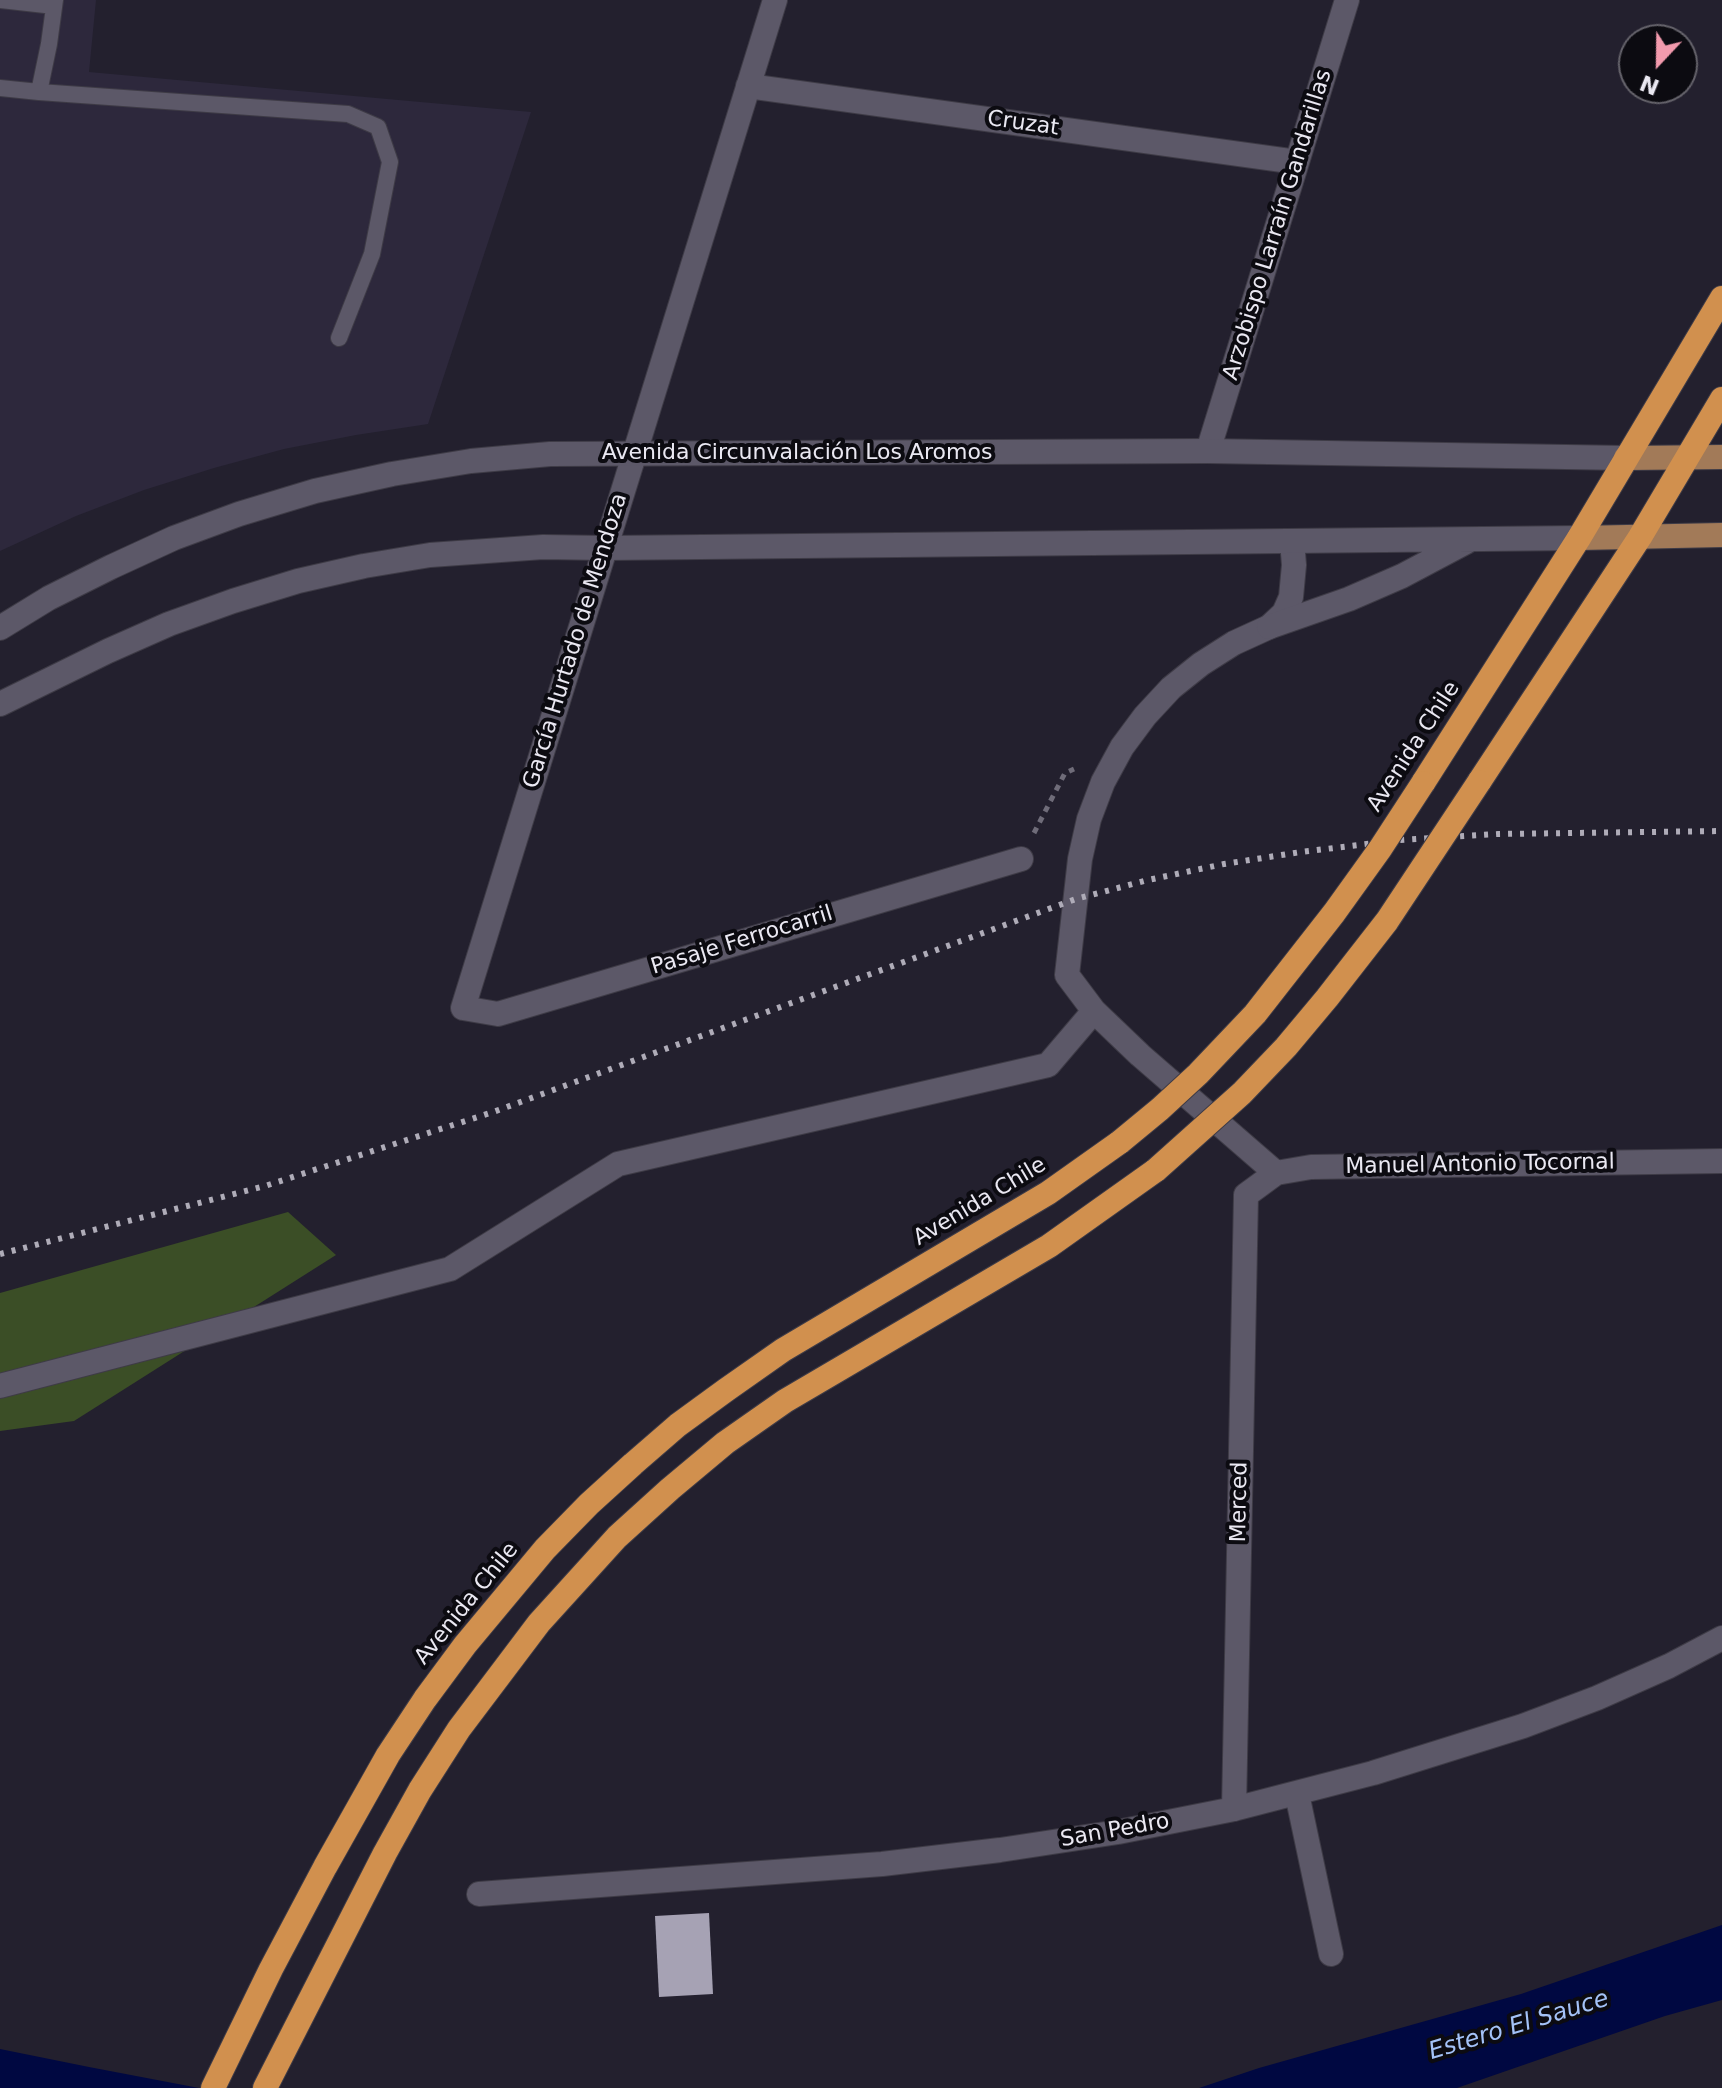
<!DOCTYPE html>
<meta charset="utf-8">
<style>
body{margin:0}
#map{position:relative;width:1722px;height:2088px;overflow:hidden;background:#23202e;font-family:"DejaVu Sans",sans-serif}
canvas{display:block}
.north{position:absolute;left:1618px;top:24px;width:80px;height:80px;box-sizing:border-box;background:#0c0b11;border:2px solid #65636b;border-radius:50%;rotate:202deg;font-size:22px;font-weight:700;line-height:32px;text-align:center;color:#eae8f2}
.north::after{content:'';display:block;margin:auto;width:28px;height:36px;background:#f29aad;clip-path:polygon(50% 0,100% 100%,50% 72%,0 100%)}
</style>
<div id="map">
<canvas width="1722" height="2088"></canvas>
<div class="north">N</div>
</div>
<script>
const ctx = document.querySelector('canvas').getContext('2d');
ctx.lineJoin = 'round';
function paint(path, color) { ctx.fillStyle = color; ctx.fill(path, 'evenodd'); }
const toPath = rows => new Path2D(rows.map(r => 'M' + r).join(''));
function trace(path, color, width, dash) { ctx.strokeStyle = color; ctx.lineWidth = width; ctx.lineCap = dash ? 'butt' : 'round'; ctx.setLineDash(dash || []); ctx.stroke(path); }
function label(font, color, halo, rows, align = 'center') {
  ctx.font = font + ' "DejaVu Sans",sans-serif'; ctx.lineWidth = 8; ctx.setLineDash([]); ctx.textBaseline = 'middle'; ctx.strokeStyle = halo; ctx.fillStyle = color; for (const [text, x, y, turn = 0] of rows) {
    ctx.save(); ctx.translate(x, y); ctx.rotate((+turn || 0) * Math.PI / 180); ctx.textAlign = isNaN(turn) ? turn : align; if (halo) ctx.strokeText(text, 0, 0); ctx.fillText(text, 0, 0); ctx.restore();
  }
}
paint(toPath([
 [0,0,96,0,89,72,531,112,428,424,356,435,284,449,214,468,144,490,76,516,0,551]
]), '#2d283c');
paint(toPath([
 [288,1212,336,1255,74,1421,0,1431,0,1293]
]), '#3b4e26');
paint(toPath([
 [1722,1925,1722,2000,1665,2016,1457,2088,1199,2088,1259,2068,1521,1994],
 [0,2049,89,2067,199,2088,0,2088]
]), '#000841');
paint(toPath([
 [709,1913,713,1994,659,1997,655,1916]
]), '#a6a2b4');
const lane = toPath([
 [0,0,54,6],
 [0,88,39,92,49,44,55,0],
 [39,92,348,114,378,127,390,162,372,254,339,338]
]);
const street = toPath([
 [775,0,463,1008,498,1014,1021,859],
 [748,86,1297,162],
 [1208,451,1347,0],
 [1276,1173,1140,1055,1094,1011,1067,975,1080,859,1089,819,1103,782,1122,747,1145,716,1171,688,1201,664,1234,643,1269,627,1284,613,1291,597,1294,565,1292,541],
 [0,1386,450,1269,618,1164,1048,1065,1094,1011],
 [1297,1794,1331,1954],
 [1234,1809,1246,1195,1276,1173,1311,1167,1722,1161],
 [479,1894,882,1864,1000,1850,1118,1832,1234,1809,1373,1773,1523,1726,1597,1698,1669,1666,1722,1638]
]);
const secondary = toPath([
 [1269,627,1349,599,1402,576,1468,541],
 [0,628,49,598,111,567,174,538,239,514,315,491,392,474,471,461,550,454,1208,451,1626,458],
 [0,704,108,651,169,624,233,601,298,581,364,566,430,555,543,547,605,548,1579,538]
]);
const primary = toPath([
 [1626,458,1722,457],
 [1579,538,1722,535]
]);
const highway = toPath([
 [1479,782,1640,537,1722,399],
 [1423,783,1579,538,1722,298],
 [213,2088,271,1969,325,1867,388,1755,425,1699,465,1645,545,1549,589,1504,633,1464,678,1425,726,1390,783,1350,1048,1193,1120,1142],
 [265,2088,385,1853,420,1790,459,1729,539,1623,617,1537,670,1489,725,1443,785,1401,1049,1246,1156,1170]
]);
trace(lane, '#3e3b46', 18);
trace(street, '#3e3b46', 26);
trace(secondary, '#3e3b46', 26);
trace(primary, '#3e3b46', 26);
trace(highway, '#3e3b46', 26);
trace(toPath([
 [1034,833,1065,773,1074,769]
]), '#6f6c79', 5, [6, 6]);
trace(lane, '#5c5868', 16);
trace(street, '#5c5868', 24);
trace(secondary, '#5c5868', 24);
trace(primary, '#a27a58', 24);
trace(highway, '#d1904e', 24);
trace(toPath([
 [0,1254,265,1186,493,1112,1076,899,1148,880,1224,864,1301,852,1400,840,1498,834,1722,831]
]), '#afacb8', 6, [4, 8]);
const highwayBridge = toPath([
 [1120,1142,1160,1109,1198,1074,1255,1014,1334,913,1380,849,1423,783],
 [1156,1170,1242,1093,1286,1047,1327,998,1387,921,1479,782]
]);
trace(highwayBridge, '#3e3b46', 26, []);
trace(highwayBridge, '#d1904e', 24);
label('22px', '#eae8f2', '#0c0b11', [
 ["Cruzat",1023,124,8],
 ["Arzobispo Larraín Gandarillas",1278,225,-73],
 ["Avenida Circunvalación Los Aromos",797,453],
 ["García Hurtado de Mendoza",576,641,-73],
 ["Avenida Chile",1414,747,-57],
 ["Pasaje Ferrocarril",742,941,-17],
 ["Manuel Antonio Tocornal",1480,1165,-1],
 ["Avenida Chile",980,1202,-31],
 ["Merced",1240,1502,-89],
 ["Avenida Chile",467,1604,-51],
 ["San Pedro",1115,1831,-10]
]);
label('italic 24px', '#a4c2f7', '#0c0b11', [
 ["Estero El Sauce",1519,2026,-17]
]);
</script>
